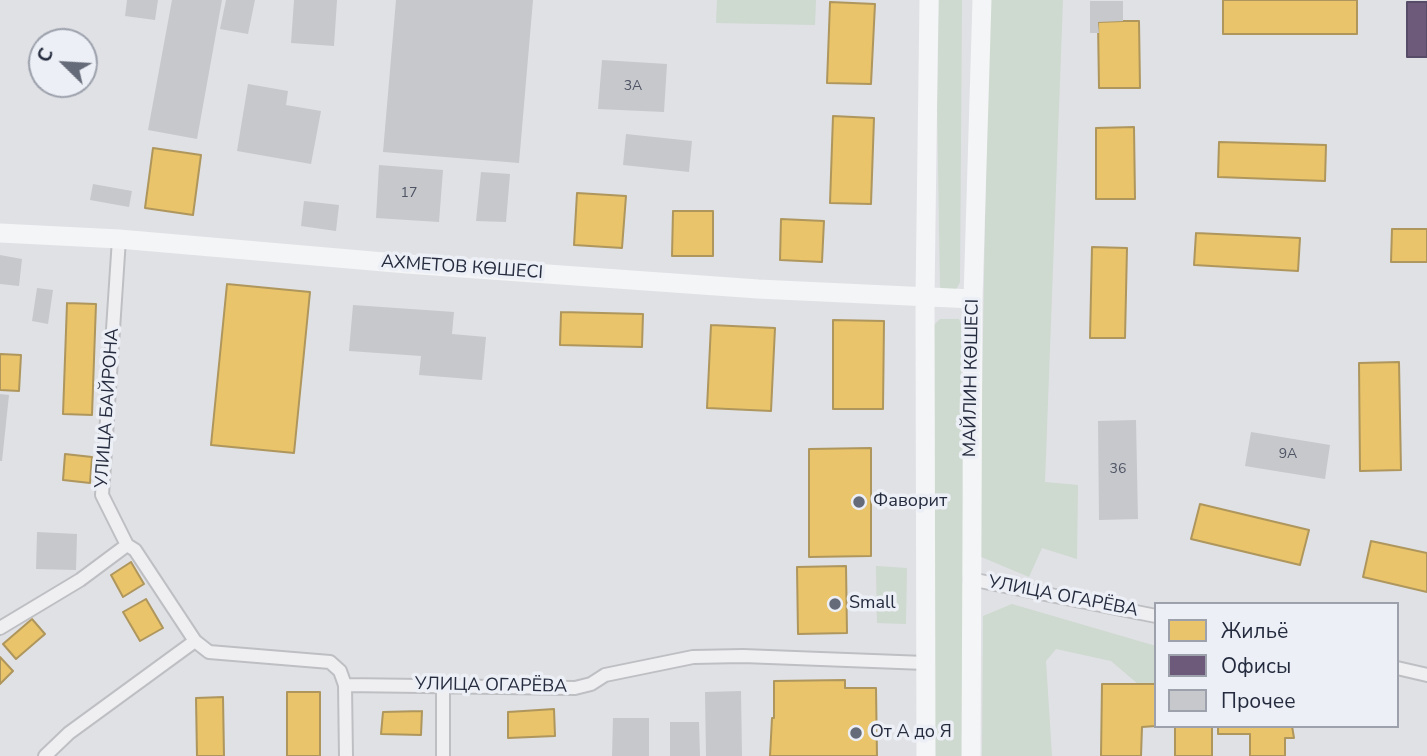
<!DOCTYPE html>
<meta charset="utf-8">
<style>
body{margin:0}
#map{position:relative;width:1427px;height:756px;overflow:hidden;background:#e0e1e5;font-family:"Nunito Sans",sans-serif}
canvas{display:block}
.legend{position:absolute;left:1154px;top:602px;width:245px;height:126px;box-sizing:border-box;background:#eceff5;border:2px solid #9ca1ac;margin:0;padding:9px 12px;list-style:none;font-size:21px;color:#252c3f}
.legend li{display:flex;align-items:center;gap:14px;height:35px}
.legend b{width:35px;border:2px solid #9ca1ac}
.north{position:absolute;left:28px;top:28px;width:70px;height:70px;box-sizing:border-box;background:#eceff5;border:2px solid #9ca1ac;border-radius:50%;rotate:294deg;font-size:19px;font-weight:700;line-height:28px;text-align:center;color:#252c3f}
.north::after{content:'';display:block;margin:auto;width:24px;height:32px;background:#666b79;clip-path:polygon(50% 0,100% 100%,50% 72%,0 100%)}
</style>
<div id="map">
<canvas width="1427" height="756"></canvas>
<ul class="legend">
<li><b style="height:19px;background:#e9c46a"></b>Жильё</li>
<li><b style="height:19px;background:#6d597a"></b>Офисы</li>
<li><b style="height:19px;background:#c6c8cc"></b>Прочее</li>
</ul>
<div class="north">С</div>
</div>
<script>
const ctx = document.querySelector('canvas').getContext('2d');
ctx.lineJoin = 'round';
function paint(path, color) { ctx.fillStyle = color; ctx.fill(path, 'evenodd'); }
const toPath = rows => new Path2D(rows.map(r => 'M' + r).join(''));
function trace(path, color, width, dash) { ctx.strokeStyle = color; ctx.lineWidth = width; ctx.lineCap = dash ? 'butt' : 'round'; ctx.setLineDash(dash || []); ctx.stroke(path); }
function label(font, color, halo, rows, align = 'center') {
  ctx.font = font + ' "Nunito Sans",sans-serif'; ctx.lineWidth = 7; ctx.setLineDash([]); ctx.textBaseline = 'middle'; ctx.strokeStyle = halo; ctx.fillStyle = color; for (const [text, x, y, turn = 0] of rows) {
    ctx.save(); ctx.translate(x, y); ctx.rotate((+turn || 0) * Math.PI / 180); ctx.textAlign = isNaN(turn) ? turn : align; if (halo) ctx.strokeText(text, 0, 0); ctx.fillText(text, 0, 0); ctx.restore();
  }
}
paint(toPath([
 [717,0,816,0,815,25,716,23],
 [939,0,962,0,960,282,955,292,947,293,940,287,937,102],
 [989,0,1063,0,1045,482,1078,485,1077,559,1042,548,1029,577,979,556],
 [940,319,959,319,961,324,966,756,935,756,934,325],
 [876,566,907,568,906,624,877,623],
 [1012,604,1156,646,1156,684,1138,684,1111,661,1056,649,1046,661,1052,756,982,756,983,616]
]), '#ced9cf');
const homes = toPath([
 [1223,0,1357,0,1357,34,1223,34,1223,0],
 [830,2,875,4,871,84,827,83,830,2],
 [1123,21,1139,21,1140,88,1099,88,1098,22,1123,21],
 [833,116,874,118,871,204,830,203,833,116],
 [1134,127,1135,199,1096,199,1096,128,1134,127],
 [1219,142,1326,145,1325,181,1218,177,1219,142],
 [153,148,201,155,193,215,145,208,153,148],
 [577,193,626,196,622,248,574,245,577,193],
 [673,211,713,211,713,256,672,256,673,211],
 [781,219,824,221,822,262,780,260,781,219],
 [1392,229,1427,229,1427,262,1391,262,1392,229],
 [1196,233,1300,238,1298,271,1194,265,1196,233],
 [1092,247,1127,248,1125,338,1090,338,1092,247],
 [227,284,310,292,294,453,211,445,227,284],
 [67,303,96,304,92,415,63,414,67,303],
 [561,312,643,314,642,347,560,345,561,312],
 [833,320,884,321,883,409,833,409,833,320],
 [711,325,775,328,771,411,707,408,711,325],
 [0,354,21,355,19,391,0,390,0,354],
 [1399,362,1401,470,1360,471,1359,363,1399,362],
 [871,448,871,556,809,557,809,449,871,448],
 [65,454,92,457,90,483,63,480,65,454],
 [1200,504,1309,530,1300,565,1191,539,1200,504],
 [1371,541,1427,553,1427,592,1363,577,1371,541],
 [131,562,144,584,123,597,111,575,131,562],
 [846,566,847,633,798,634,797,567,846,566],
 [146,599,163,628,140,641,123,612,146,599],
 [32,619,45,634,16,659,3,644,32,619],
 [0,657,13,671,0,684,0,657],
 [845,680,845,688,876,688,877,756,770,756,772,718,774,718,774,681,845,680],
 [1102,684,1156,684,1156,726,1142,727,1141,756,1101,756,1102,684],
 [287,692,320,692,320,756,287,756,287,692],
 [223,697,224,756,197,756,196,698,223,697],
 [554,709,555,736,508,738,508,712,554,709],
 [422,711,421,735,381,734,383,712,422,711],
 [1175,726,1212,726,1212,756,1175,756,1175,726],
 [1218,726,1292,726,1294,738,1285,738,1285,756,1250,756,1250,734,1218,734,1218,726]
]);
paint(homes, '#e9c46a');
trace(homes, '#ae965d', 2);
const offices = toPath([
 [1407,2,1427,2,1427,57,1407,57,1407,2]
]);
paint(offices, '#6d597a');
trace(offices, '#574c68', 2);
paint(toPath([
 [127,0,158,0,155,20,125,16],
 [172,0,222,0,197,139,148,130],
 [226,0,255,0,248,34,220,29],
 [294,0,337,0,334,46,291,43],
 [396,0,533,0,519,163,383,152],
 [1090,1,1123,1,1123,21,1098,22,1099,33,1090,33],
 [602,60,667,64,664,112,598,109],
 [248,84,288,91,286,105,321,111,311,164,237,151],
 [626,134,692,141,689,172,623,165],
 [379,165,443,170,439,222,376,218],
 [481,172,510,174,506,222,476,221],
 [93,184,132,191,129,207,90,200],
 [304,201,339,205,336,231,301,226],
 [0,255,22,259,19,286,0,284],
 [37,288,53,290,48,324,32,321],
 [353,305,454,312,452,334,486,337,482,380,419,375,421,356,349,351],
 [0,394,9,395,2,461,0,461],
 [1136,420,1138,519,1099,520,1098,421],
 [1251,432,1330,445,1325,479,1245,466],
 [37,532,77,534,76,570,36,569],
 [741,691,742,756,706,756,705,692],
 [613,718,649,718,649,756,612,756],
 [670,722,699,722,700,756,670,756]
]), '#c6c8cc');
const street = toPath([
 [127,545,135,550,195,641,209,652,330,662,340,671,345,685,575,688,591,684,605,675,693,657,743,656,925,663],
 [970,579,1156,616],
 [0,628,80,580,127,545,102,495,119,239],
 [1397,668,1427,675],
 [345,685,346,756],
 [443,685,443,756],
 [45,756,69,733,195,641]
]);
trace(street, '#bebfc3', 16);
trace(street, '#efeff2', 12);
trace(toPath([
 [0,233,119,239,407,264,758,289,973,299],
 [926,756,925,298,929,0],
 [971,756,973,299,982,0]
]), '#f4f5f6', 19);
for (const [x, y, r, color] of [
 [859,502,7,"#666b79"],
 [835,604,7,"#666b79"],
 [856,733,7,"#666b79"]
]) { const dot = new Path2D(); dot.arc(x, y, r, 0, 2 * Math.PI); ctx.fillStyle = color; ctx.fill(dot); trace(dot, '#eceff5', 2.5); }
label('14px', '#4f5464', null, [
 ["3А",633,87],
 ["17",409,194],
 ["9А",1288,455],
 ["36",1118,470]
]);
label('18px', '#252c3f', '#eceff5', [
 ["АХМЕТОВ КӨШЕСІ",462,268,4],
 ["МАЙЛИН КӨШЕСІ",972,378,-89],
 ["УЛИЦА БАЙРОНА",108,408,-86],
 ["УЛИЦА ОГАРЁВА",1063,597,11],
 ["УЛИЦА ОГАРЁВА",491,686,1]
]);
label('18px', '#252c3f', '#eceff5', [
 ["Фаворит",873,502],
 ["Small",849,604],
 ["От А до Я",870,733]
], 'left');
</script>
